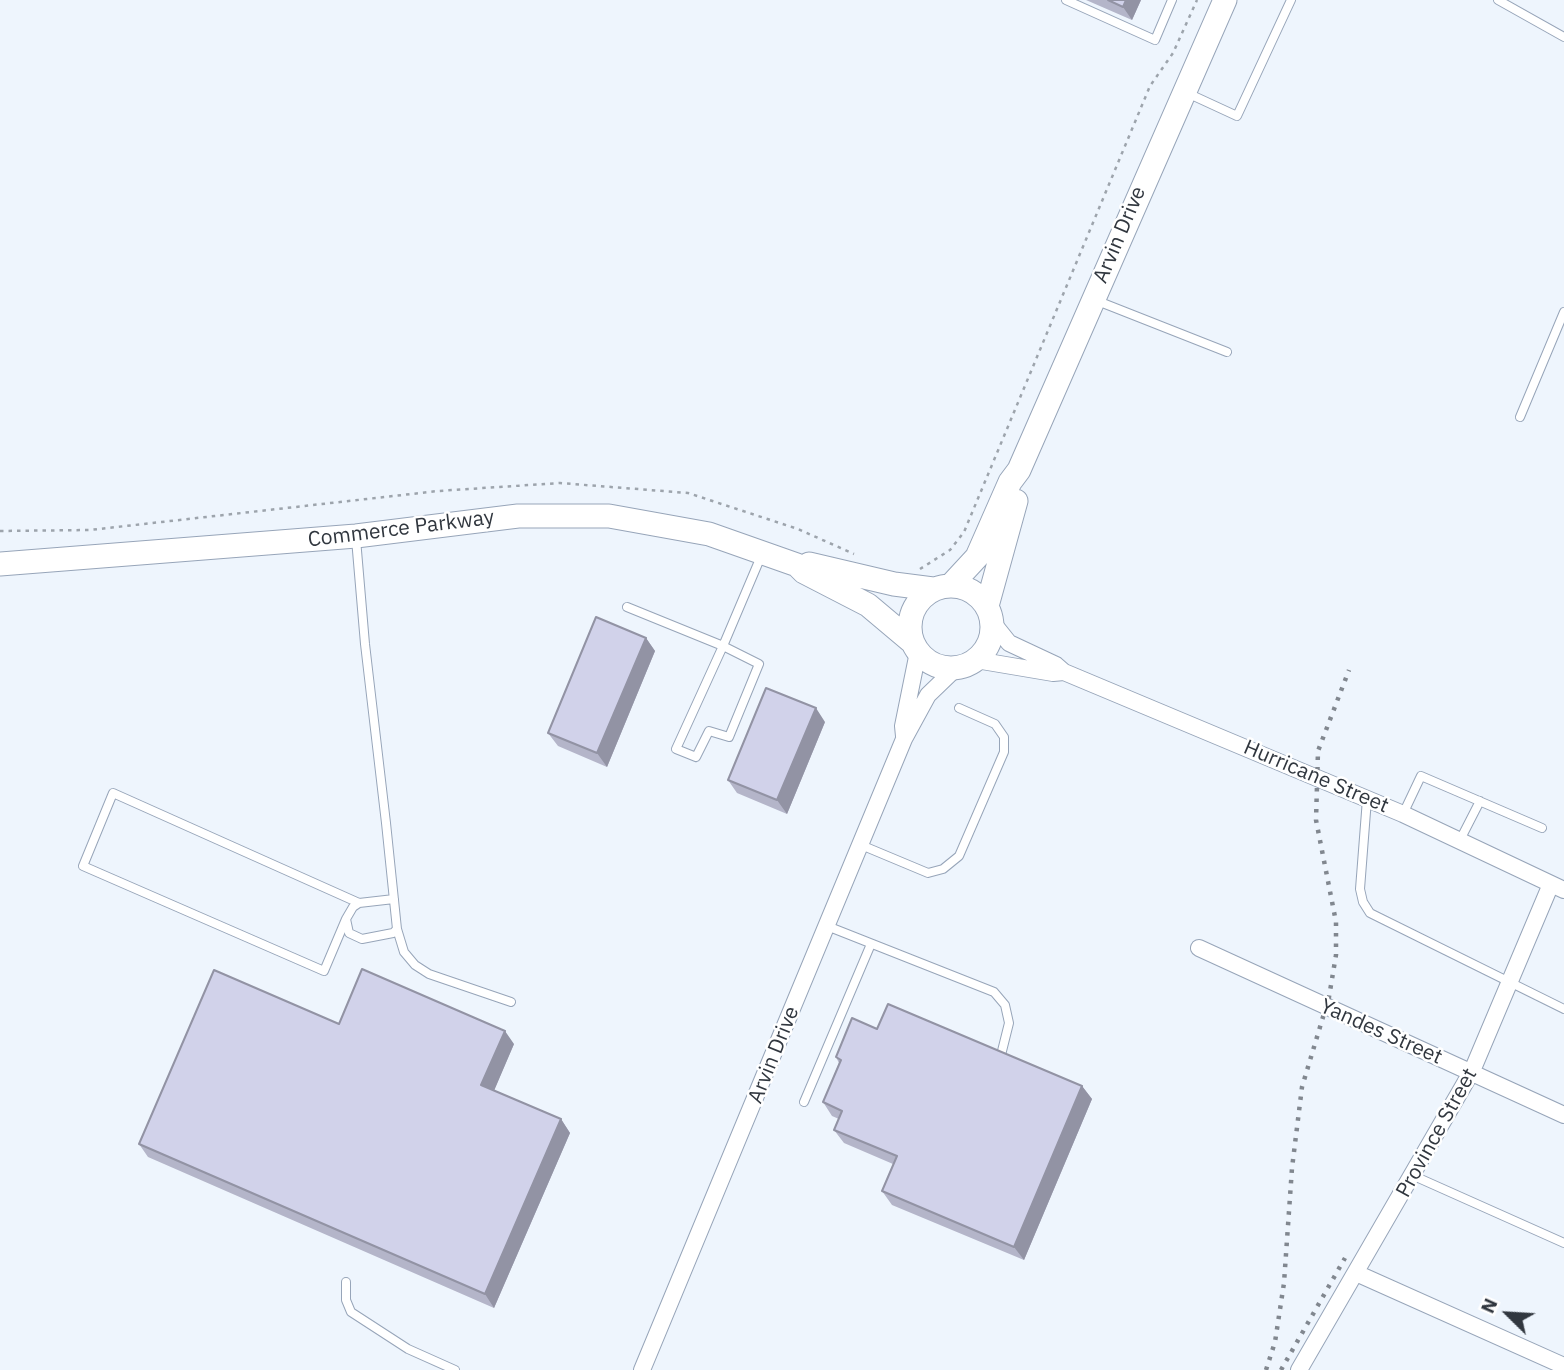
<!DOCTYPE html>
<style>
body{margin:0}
#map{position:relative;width:1564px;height:1370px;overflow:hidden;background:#eef5fd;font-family:"IBM Plex Sans",sans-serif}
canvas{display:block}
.north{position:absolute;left:1473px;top:1279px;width:70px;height:70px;-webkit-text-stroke:5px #fff;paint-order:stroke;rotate:294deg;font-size:19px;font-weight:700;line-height:28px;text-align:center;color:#31373f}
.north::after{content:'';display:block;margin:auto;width:24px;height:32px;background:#31373f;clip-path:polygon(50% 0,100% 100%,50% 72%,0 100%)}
</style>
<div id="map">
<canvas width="1564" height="1370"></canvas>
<div class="north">N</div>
</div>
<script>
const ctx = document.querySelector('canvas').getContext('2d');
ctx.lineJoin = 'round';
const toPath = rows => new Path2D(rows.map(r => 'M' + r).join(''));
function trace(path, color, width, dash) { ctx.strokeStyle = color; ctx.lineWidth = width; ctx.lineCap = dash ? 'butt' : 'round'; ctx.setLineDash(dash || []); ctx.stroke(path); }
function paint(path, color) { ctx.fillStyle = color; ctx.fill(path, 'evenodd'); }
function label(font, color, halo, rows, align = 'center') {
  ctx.font = font + ' "IBM Plex Sans",sans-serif'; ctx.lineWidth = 5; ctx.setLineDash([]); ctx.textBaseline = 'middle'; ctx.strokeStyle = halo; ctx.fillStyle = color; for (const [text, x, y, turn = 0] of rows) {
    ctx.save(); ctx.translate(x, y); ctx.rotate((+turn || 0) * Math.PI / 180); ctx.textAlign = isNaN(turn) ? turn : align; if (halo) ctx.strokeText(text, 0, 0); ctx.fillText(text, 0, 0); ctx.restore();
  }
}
const lane = toPath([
 [1066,0,1155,40,1172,0],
 [1498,0,1564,37],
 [1185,92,1237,116,1291,0],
 [1095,300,1227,352],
 [1520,417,1564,312],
 [356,539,365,644,386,823,397,929,393,933,362,939,349,933,346,919,353,907,359,903,394,899],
 [627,607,723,646,759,664,729,737,709,731,696,757,676,749,723,646,762,554],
 [1367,799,1360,889,1363,902,1370,913,1564,1009],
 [1403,814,1421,776,1542,828],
 [1459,842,1480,801],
 [861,845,928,873,943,869,959,856,1004,752,1004,737,995,724,959,708],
 [346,919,324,971,83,866,113,793,359,903],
 [827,926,994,992,1005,1005,1009,1023,1000,1059],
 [397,929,404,952,415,965,429,974,511,1002],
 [804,1102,871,944],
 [1414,1176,1564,1243],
 [346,1282,346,1300,351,1312,408,1349,455,1370]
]);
const street = toPath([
 [993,623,1009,643,1056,665,1064,672,1403,814,1564,890],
 [976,660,1053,673,1064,672],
 [904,736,903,726,918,652],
 [1199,948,1564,1115],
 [1356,1273,1564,1366],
 [642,1370,904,739,928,695,955,669],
 [1299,1370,1472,1071,1551,884]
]);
const secondary = toPath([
 [0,564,356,536,518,516,609,516,709,534,797,565,804,572,868,605,912,642],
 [809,564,894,584,933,589],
 [952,584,977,557,1010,482,1019,470,1225,0],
 '910 627a41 41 0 1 1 82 0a41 41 0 1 1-82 0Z',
 [987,606,1016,501]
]);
trace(lane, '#97a5b9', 10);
trace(street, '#97a5b9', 18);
trace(secondary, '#97a5b9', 25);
trace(toPath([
 [0,531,90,530,438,491,560,483,688,493,798,529,854,554],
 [920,569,950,550,964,532,1150,86,1173,53,1197,0]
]), '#9da4ac', 2.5, [3.5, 5]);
trace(lane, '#fff', 8);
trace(street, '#fff', 16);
trace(secondary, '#fff', 23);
trace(toPath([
 [1266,1370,1275,1342,1284,1283,1292,1168,1302,1087,1329,997,1336,955,1336,922,1316,820,1318,751,1349,670],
 [1281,1370,1345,1258]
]), '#81878f', 4.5, [3.5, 7]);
paint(toPath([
 [1086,0,1141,0,1132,20],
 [646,638,655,651,607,767,558,746,548,733],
 [825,722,787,814,737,793,728,780],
 [339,1024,514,1044,494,1090,561,1119,570,1133,494,1308,148,1157,139,1144],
 [877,1029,1082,1086,1092,1099,1024,1260,892,1205,882,1191,893,1164,844,1143,834,1130,839,1119,832,1116,823,1102,839,1063,836,1057]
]), '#b4b5c9');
paint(toPath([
 [1126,0,1141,0,1132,20,1123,7],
 [646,638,655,651,607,767,597,753],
 [816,708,825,722,787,814,777,800],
 [505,1031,514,1044,491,1098,481,1085],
 [1082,1086,1092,1099,1024,1260,1014,1247],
 [561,1119,570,1133,494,1308,485,1294]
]), '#9293a4');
const building = toPath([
 [1108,0,1126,0,1123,7,1108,0],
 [596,617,646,638,597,753,548,733,596,617],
 [766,688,816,708,777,800,728,780,766,688],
 [362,969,505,1031,481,1085,561,1119,485,1294,139,1144,214,970,339,1024,362,969],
 [888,1004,1082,1086,1014,1247,882,1191,897,1156,834,1130,842,1111,823,1102,841,1060,836,1057,852,1018,877,1029,888,1004]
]);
paint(building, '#d1d2ea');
trace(building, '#9293a4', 2);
label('21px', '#31373f', '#fff', [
 ["Arvin Drive",1120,235,-67],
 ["Commerce Parkway",401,529,-7],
 ["Hurricane Street",1316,777,23],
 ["Yandes Street",1381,1032,24],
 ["Arvin Drive",774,1055,-68],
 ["Province Street",1437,1133,-61]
]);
</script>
